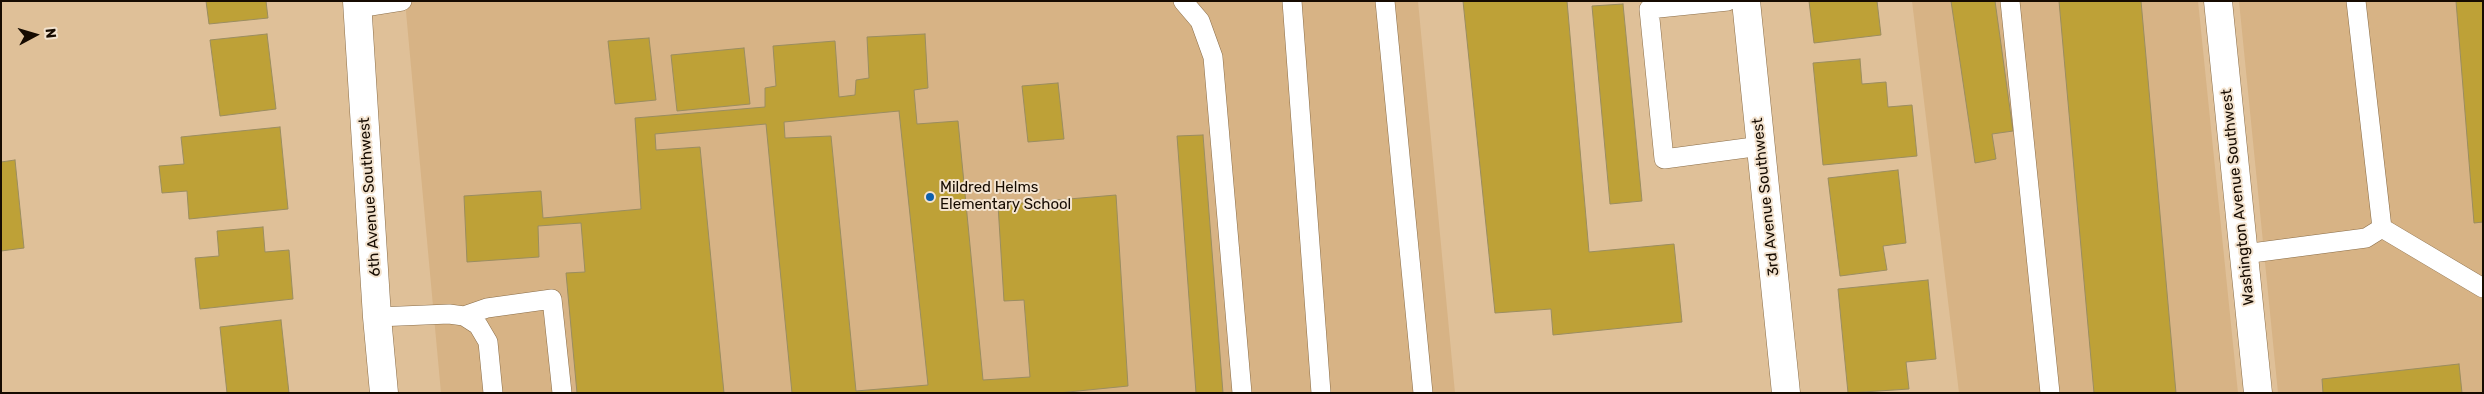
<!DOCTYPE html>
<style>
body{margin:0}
#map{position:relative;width:2484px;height:394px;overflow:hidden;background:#dfc098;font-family:Rubik,sans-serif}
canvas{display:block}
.frame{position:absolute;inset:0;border:2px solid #160b01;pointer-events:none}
.north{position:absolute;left:10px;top:10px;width:50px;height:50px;-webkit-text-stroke:4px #f3e3cf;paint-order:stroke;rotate:84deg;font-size:14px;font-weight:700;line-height:20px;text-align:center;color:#160b01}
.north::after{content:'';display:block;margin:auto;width:18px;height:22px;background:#160b01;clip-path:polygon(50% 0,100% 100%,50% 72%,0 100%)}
</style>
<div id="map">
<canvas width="2484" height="394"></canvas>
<div class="frame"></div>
<div class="north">N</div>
</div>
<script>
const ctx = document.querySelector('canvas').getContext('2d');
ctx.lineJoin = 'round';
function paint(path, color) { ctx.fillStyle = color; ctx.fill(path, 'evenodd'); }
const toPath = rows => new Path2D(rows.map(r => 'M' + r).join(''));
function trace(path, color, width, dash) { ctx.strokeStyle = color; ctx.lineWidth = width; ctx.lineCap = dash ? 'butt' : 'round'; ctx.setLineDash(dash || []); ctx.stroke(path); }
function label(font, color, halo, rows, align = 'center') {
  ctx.font = font + ' Rubik,sans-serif'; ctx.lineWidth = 4; ctx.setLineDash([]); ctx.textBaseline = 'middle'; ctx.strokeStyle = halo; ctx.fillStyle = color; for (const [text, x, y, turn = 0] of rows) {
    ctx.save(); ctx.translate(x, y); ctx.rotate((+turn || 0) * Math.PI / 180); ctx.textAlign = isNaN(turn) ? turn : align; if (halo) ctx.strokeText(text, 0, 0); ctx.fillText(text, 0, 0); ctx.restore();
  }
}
paint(toPath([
 [405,1,1418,1,1455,393,441,393],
 [1912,1,2198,1,2238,393,1959,393],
 [2239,1,2483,1,2483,393,2278,393]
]), '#d7b385');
const building = toPath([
 [206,1,266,1,268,18,209,24,206,1],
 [1463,1,1567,1,1589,252,1674,244,1682,322,1553,335,1551,309,1495,313,1463,1],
 [1809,1,1877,1,1881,35,1814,43,1809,1],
 [1951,1,1995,1,2013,131,1992,134,1996,159,1975,163,1951,1],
 [2059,1,2141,1,2176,393,2094,393,2059,1],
 [2456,1,2483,1,2483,222,2474,223,2456,1],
 [1623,4,1642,201,1610,204,1592,6,1623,4],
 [267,34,276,109,220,116,210,40,267,34],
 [925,34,928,88,914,90,917,124,958,121,983,380,1030,377,1024,300,1004,301,998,205,1116,195,1128,386,1058,393,792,393,766,124,655,134,656,150,700,147,724,393,577,393,566,273,585,272,581,223,538,226,539,257,467,262,464,196,541,191,543,218,641,209,635,118,765,107,765,88,776,86,773,46,835,41,839,97,855,95,856,80,869,78,867,37,925,34],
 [899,111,928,385,856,391,831,136,785,138,784,122,899,111],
 [649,38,656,100,615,104,608,41,649,38],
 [744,48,750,104,677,111,671,55,744,48],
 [1860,59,1862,84,1886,82,1888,107,1912,105,1917,156,1823,165,1813,63,1860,59],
 [1058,83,1064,139,1028,142,1022,86,1058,83],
 [280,127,288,209,189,219,187,191,162,193,159,166,184,164,181,137,280,127],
 [1203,135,1223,393,1196,393,1177,136,1203,135],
 [15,160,24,248,1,251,1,162,15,160],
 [1898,170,1906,243,1883,246,1887,270,1840,276,1828,178,1898,170],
 [263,227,265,252,289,250,293,299,200,309,195,258,219,256,217,231,263,227],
 [1928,280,1936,359,1906,362,1909,389,1848,393,1838,289,1928,280],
 [281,320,289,393,227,393,220,327,281,320],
 [2459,364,2462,393,2323,393,2322,379,2459,364]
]);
paint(building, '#bea137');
trace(building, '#9b8d60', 1);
const lane = toPath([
 [1183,1,1200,21,1213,57,1242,393],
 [1292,1,1321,393],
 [1385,1,1423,393],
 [1728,1,1649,9,1664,159,1761,146],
 [2010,1,2050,393],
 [358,8,402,1],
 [2382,228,2483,288],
 [2244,254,2366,238,2382,228,2356,1],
 [464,316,487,308,552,299,562,393],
 [377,317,449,314,464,316,478,325,488,342,493,393]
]);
const street = toPath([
 [357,1,377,317,384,393],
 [1746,1,1786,393],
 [2218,1,2258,393]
]);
trace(lane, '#8a6d48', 20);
trace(street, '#8a6d48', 29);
trace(lane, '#fff', 19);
trace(street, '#fff', 28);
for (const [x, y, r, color] of [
 [930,197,5,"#0c60ae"]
]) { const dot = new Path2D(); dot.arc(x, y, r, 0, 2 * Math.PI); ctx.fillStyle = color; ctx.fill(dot); trace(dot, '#f3e3cf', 2); }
label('15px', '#160b01', '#f3e3cf', [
 ["Mildred Helms",940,188],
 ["Elementary School",940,205]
], 'left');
label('15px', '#160b01', '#f3e3cf', [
 ["6th Avenue Southwest",370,197,-94],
 ["3rd Avenue Southwest",1766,197,-96],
 ["Washington Avenue Southwest",2238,197,-96]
]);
</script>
